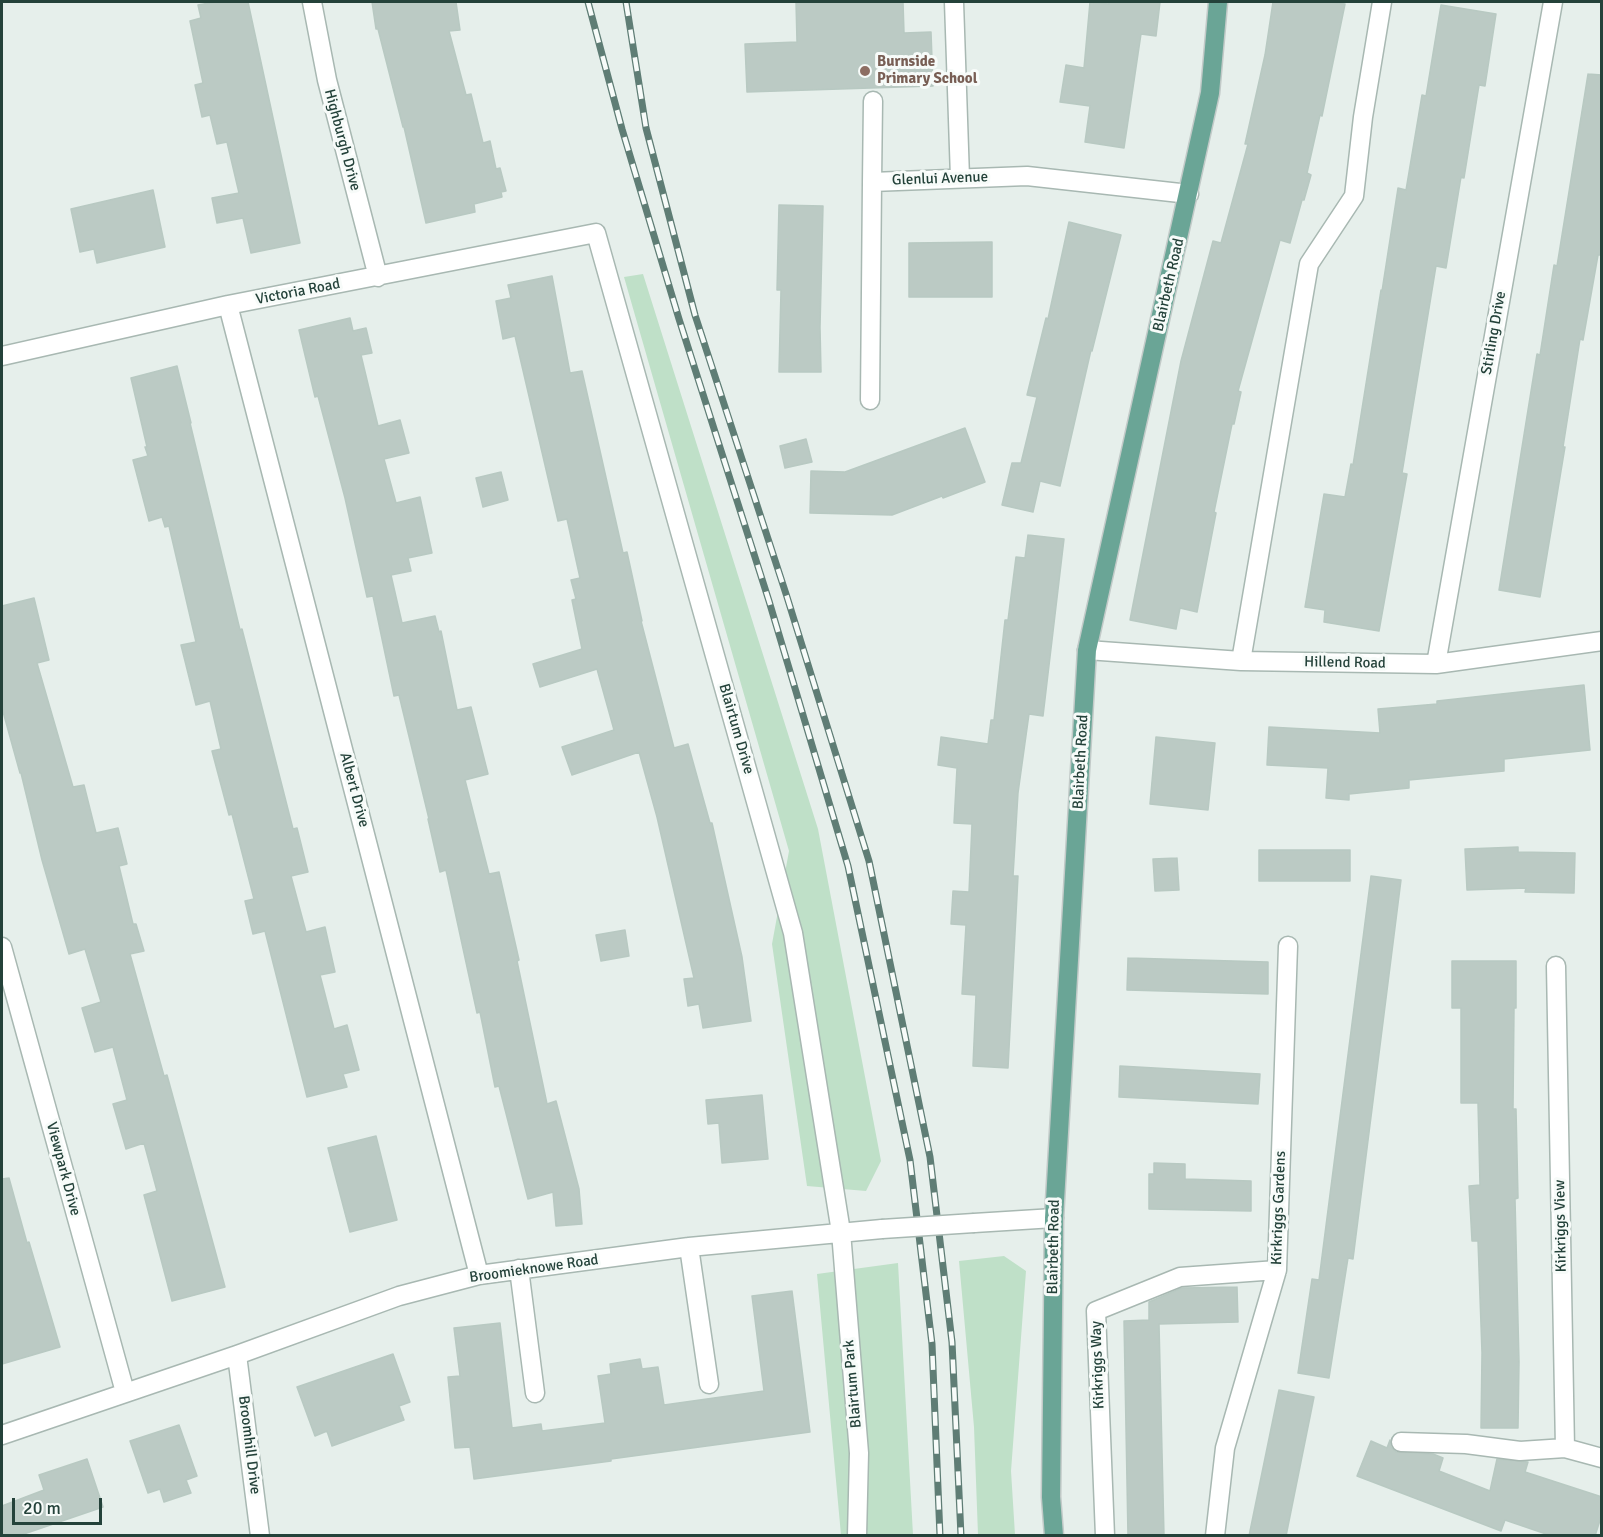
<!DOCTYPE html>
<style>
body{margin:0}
#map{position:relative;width:1603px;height:1537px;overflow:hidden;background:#e6efeb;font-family:Signika,sans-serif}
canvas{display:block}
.frame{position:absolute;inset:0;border:3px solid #24423a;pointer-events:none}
.scale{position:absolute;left:12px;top:1498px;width:90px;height:27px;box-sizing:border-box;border:3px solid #24423a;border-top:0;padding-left:8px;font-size:18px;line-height:21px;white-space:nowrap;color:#24423a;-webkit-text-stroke:4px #f7fbf9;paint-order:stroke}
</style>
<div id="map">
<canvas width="1603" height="1537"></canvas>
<div class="frame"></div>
<div class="scale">20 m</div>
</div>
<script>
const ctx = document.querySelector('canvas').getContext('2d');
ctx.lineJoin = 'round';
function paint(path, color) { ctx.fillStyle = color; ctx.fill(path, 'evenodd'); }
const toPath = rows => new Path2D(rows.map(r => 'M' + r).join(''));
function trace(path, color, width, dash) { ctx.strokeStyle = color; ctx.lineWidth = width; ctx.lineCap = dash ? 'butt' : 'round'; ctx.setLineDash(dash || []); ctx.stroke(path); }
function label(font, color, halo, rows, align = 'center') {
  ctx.font = font + ' Signika,sans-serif'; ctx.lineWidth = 6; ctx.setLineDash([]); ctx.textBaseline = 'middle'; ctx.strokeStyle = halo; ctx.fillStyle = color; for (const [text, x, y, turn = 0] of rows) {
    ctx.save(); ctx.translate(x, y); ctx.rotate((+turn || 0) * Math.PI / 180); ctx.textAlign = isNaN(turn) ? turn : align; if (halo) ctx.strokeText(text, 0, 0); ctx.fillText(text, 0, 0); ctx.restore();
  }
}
paint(toPath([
 [643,274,818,829,881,1161,866,1191,807,1186,772,944,789,851,624,277],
 [1004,1256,1026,1271,1011,1471,1015,1535,978,1535,974,1427,959,1261],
 [898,1263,913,1535,841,1535,817,1274]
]), '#bfe0c8');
const building = toPath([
 [215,2,248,2,300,243,251,253,243,218,217,223,212,198,239,193,227,142,217,144,210,115,202,117,195,85,203,83,190,21,201,18,198,5,215,2],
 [372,2,456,2,460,30,449,31,466,95,471,94,483,143,490,141,496,169,500,168,506,191,501,192,502,197,474,204,475,212,426,223,404,127,403,127,378,29,376,29,372,2],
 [796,2,903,2,904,33,931,32,933,86,747,92,745,44,797,42,796,2],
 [1090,2,1109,4,1109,2,1160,2,1156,36,1141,34,1124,148,1085,142,1090,106,1060,102,1066,65,1084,68,1090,2],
 [1273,2,1330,2,1345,4,1322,116,1320,115,1307,173,1311,175,1304,200,1302,200,1290,243,1280,240,1238,391,1241,392,1234,424,1232,424,1214,512,1216,513,1197,612,1180,608,1176,629,1130,620,1181,361,1213,241,1221,243,1248,144,1245,144,1265,55,1273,2],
 [1441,5,1496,14,1485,86,1479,85,1464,178,1461,177,1446,268,1436,266,1402,473,1407,474,1379,631,1324,622,1325,610,1305,607,1324,494,1345,497,1351,464,1353,465,1381,290,1382,291,1398,188,1406,190,1422,95,1426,96,1441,5],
 [1588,74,1602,75,1602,255,1598,255,1583,340,1580,339,1563,447,1565,447,1540,597,1499,590,1537,354,1540,355,1554,265,1557,266,1588,74],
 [153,190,165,247,97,263,94,249,80,252,71,209,153,190],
 [779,205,823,206,820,327,821,372,779,372,781,290,777,290,779,205],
 [1069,222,1121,235,1092,351,1091,350,1060,486,1040,481,1033,512,1002,505,1012,463,1021,463,1037,397,1027,395,1046,318,1048,319,1069,222],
 [992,242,992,297,909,297,909,243,992,242],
 [552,276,570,373,582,371,623,553,627,552,642,621,641,621,674,748,688,744,710,823,712,823,742,957,751,1021,703,1028,699,1004,688,1006,684,979,694,978,657,817,639,752,572,775,562,747,614,730,597,669,540,687,533,664,582,649,572,600,576,599,571,580,580,578,567,519,558,521,515,336,503,339,496,301,511,298,508,285,552,276],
 [350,318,353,331,366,328,372,353,361,355,378,426,400,420,409,453,384,459,396,503,420,497,432,553,408,558,411,571,391,575,402,623,435,616,439,632,441,631,457,710,471,707,488,774,465,780,489,874,499,872,519,960,517,961,547,1104,556,1101,579,1189,582,1224,556,1226,553,1192,528,1199,499,1086,495,1087,480,1012,477,1013,446,870,440,872,428,819,429,819,399,695,394,696,373,596,367,597,345,498,318,396,315,397,299,330,350,318],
 [177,366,191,423,190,423,240,630,242,629,266,723,293,829,297,828,308,872,291,876,306,932,325,927,335,972,320,975,334,1029,347,1025,359,1070,343,1074,347,1087,307,1097,265,931,253,934,245,901,254,899,232,814,229,815,212,751,221,749,210,701,196,705,181,645,196,642,169,526,165,527,162,517,149,521,133,460,148,456,145,447,147,447,131,378,177,366],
 [965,428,985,482,943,498,942,496,892,515,810,513,811,471,845,472,965,428],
 [806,439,812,462,785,468,780,446,806,439],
 [501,472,508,500,483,507,476,478,501,472],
 [1028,535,1064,539,1043,716,1029,714,1018,793,1013,876,1018,876,1008,1068,973,1066,976,995,962,994,966,925,951,924,953,891,969,892,972,824,954,823,957,768,938,765,941,737,988,744,991,720,994,720,1005,620,1008,620,1016,557,1025,558,1028,535],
 [34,598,49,660,37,663,73,787,84,785,96,833,118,828,127,864,119,866,133,924,136,924,144,951,130,954,164,1076,167,1075,225,1287,172,1301,144,1195,157,1191,144,1143,126,1149,113,1104,127,1100,113,1047,95,1052,82,1008,101,1002,85,949,69,954,42,860,21,773,20,773,2,708,2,606,34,598],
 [1584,685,1590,750,1504,759,1504,771,1409,780,1409,788,1349,794,1349,800,1326,798,1328,768,1267,765,1269,727,1380,733,1378,709,1437,704,1437,701,1584,685],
 [1156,737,1215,743,1208,810,1150,804,1156,737],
 [1518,847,1518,852,1575,853,1574,893,1525,892,1526,888,1467,890,1465,849,1518,847],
 [1259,850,1350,850,1350,881,1259,881,1259,850],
 [1177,858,1179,890,1155,891,1153,859,1177,858],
 [1371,876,1401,880,1353,1259,1348,1258,1329,1378,1298,1373,1312,1279,1319,1280,1371,876],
 [625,930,629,956,601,961,596,935,625,930],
 [1128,958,1268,962,1268,994,1127,990,1128,958],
 [1452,961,1516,961,1516,1008,1514,1008,1513,1109,1516,1109,1518,1198,1515,1199,1519,1362,1518,1428,1481,1428,1482,1353,1478,1241,1472,1241,1469,1186,1480,1185,1478,1103,1461,1103,1461,1008,1452,1008,1452,961],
 [1120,1066,1260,1074,1258,1104,1119,1097,1120,1066],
 [762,1095,768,1159,722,1163,719,1123,708,1124,706,1100,762,1095],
 [376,1136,397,1220,350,1232,328,1148,376,1136],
 [1154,1163,1185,1164,1185,1179,1251,1181,1251,1211,1149,1209,1149,1174,1154,1174,1154,1163],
 [9,1178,27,1243,29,1242,60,1347,2,1364,2,1179,9,1178],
 [1237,1287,1238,1322,1159,1324,1164,1536,1128,1536,1124,1321,1149,1320,1149,1302,1182,1288,1237,1287],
 [792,1291,810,1432,611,1459,611,1461,474,1479,470,1447,455,1448,448,1377,460,1376,454,1328,500,1323,512,1428,541,1424,542,1431,605,1423,598,1376,611,1374,610,1364,640,1359,642,1369,658,1367,664,1405,764,1391,752,1296,792,1291],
 [393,1354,410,1402,399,1406,404,1420,332,1446,327,1431,315,1436,297,1387,393,1354],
 [1279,1390,1314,1397,1286,1536,1249,1536,1279,1390],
 [179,1425,197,1476,186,1480,191,1493,164,1502,160,1489,148,1493,130,1441,179,1425],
 [1390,1440,1391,1447,1396,1452,1433,1454,1443,1458,1439,1471,1490,1491,1497,1459,1528,1462,1525,1472,1602,1497,1602,1514,1595,1536,1552,1536,1505,1520,1501,1531,1357,1476,1371,1441,1387,1448,1390,1440],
 [87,1459,103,1507,18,1536,2,1536,2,1506,44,1490,39,1475,87,1459]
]);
paint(building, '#bbcac4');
trace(building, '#b8c9c2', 1.5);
const minor = toPath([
 [312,2,327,80,378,277],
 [954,2,960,178],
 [872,182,873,101],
 [228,305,479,1275],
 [2,356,228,305,596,233,793,933,841,1232,859,1453,857,1536],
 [870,400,872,182,1027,176,1189,194],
 [1087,650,1241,661,1436,664,1602,641],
 [1241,661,1309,264,1354,196,1363,117,1382,2],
 [1436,664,1553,2],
 [2,947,125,1392],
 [1556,966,1565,1448,1602,1458],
 [974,1223,1054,1218],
 [689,1247,709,1384],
 [519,1269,535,1393],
 [237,1355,260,1536],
 [2,1435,237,1355,399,1296,479,1275,689,1247,882,1229],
 [1401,1442,1466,1444,1520,1451,1565,1448],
 [1105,1536,1096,1311,1180,1277,1277,1270],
 [1215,1536,1225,1448,1277,1270,1288,946]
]);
const major = toPath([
 [1054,1536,1051,1497,1054,1218,1087,650,1210,93,1218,2]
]);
trace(minor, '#a8b8b2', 21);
trace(major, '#c2cac8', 21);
trace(minor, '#fff', 18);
trace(major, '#6aa596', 18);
const rail = toPath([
 [588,2,622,129,679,319,769,601,848,866,910,1160,932,1344,940,1536],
 [626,2,646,128,695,315,787,597,869,861,930,1157,952,1342,961,1536]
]);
trace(rail, '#5f7d75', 7);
trace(rail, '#f7fbf9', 4.5, [14]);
const minorBridge = toPath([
 [882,1229,974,1223]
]);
trace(minorBridge, '#a8b8b2', 21, []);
trace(minorBridge, '#fff', 18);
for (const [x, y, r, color] of [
 [865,71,6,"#8d6e63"]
]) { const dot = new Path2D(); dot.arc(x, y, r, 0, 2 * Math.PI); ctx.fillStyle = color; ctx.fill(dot); trace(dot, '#f7fbf9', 2); }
label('bold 15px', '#785e54', '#f7fbf9', [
 ["Burnside",877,62],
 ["Primary School",877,79]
], 'left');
label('15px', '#24423a', '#f7fbf9', [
 ["Highburgh Drive",342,140,75],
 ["Glenlui Avenue",940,179,-2],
 ["Blairbeth Road",1169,285,-77],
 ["Victoria Road",298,292,-11],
 ["Stirling Drive",1494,333,-80],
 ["Hillend Road",1345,663,1],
 ["Blairtum Drive",736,729,74],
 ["Blairbeth Road",1081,762,-87],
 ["Albert Drive",354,790,75],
 ["Viewpark Drive",63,1169,75],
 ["Kirkriggs Gardens",1279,1208,-88],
 ["Kirkriggs View",1561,1226,-91],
 ["Blairbeth Road",1054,1247,-89],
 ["Broomieknowe Road",534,1269,-8],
 ["Kirkriggs Way",1098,1365,-92],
 ["Blairtum Park",853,1384,-95],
 ["Broomhill Drive",249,1445,83]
]);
</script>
